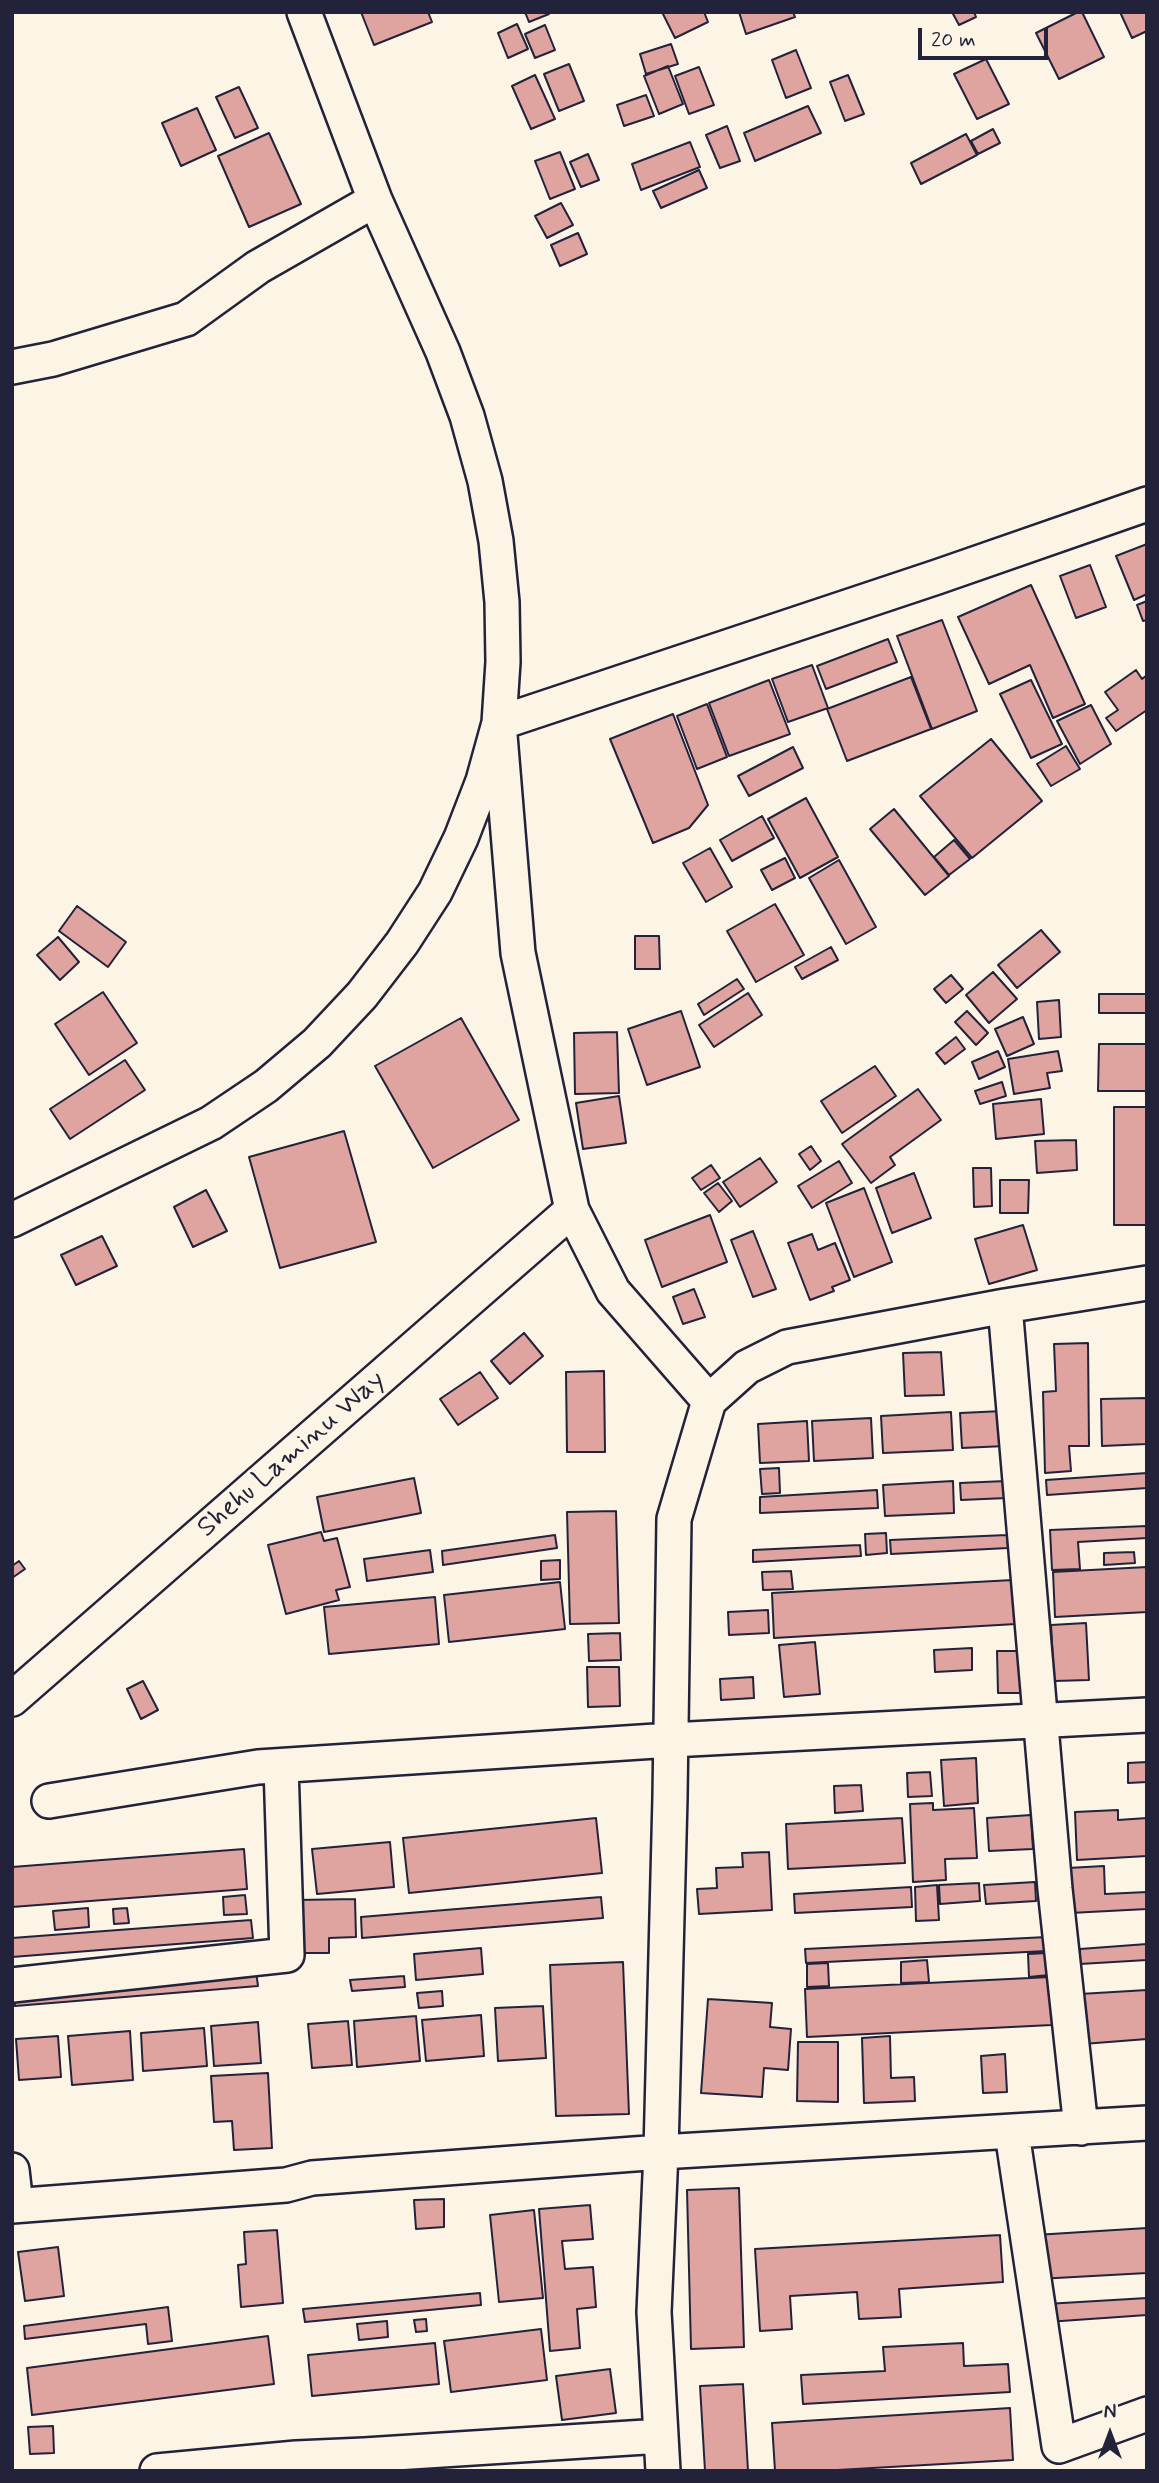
<!DOCTYPE html>
<style>
body{margin:0}
#map{position:relative;width:1159px;height:2483px;overflow:hidden;background:#fcf5e5;font-family:Mynerve,sans-serif}
canvas{display:block}
.frame{position:absolute;inset:0;border:14px solid #22223b;pointer-events:none}
.north{position:absolute;left:1075px;top:2399px;width:70px;height:70px;-webkit-text-stroke:5px #fcf5e5;paint-order:stroke;rotate:0deg;font-size:19px;font-weight:700;line-height:28px;text-align:center;color:#22223b}
.north::after{content:'';display:block;margin:auto;width:24px;height:32px;background:#22223b;clip-path:polygon(50% 0,100% 100%,50% 72%,0 100%)}
.scale{position:absolute;left:918px;top:28px;width:130px;height:32px;box-sizing:border-box;border:4px solid #22223b;border-top:0;padding-left:9px;font-size:21px;line-height:24px;white-space:nowrap;color:#22223b;-webkit-text-stroke:5px #fcf5e5;paint-order:stroke}
</style>
<div id="map">
<canvas width="1159" height="2483"></canvas>
<div class="frame"></div>
<div class="north">N</div>
<div class="scale">20 m</div>
</div>
<script>
const ctx = document.querySelector('canvas').getContext('2d');
ctx.lineJoin = 'round';
function paint(path, color) { ctx.fillStyle = color; ctx.fill(path, 'evenodd'); }
const toPath = rows => new Path2D(rows.map(r => 'M' + r).join(''));
function trace(path, color, width, dash) { ctx.strokeStyle = color; ctx.lineWidth = width; ctx.lineCap = dash ? 'butt' : 'round'; ctx.setLineDash(dash || []); ctx.stroke(path); }
function label(font, color, halo, rows, align = 'center') {
  ctx.font = font + ' Mynerve,sans-serif'; ctx.lineWidth = 5; ctx.setLineDash([]); ctx.textBaseline = 'middle'; ctx.strokeStyle = halo; ctx.fillStyle = color; for (const [text, x, y, turn = 0] of rows) {
    ctx.save(); ctx.translate(x, y); ctx.rotate((+turn || 0) * Math.PI / 180); ctx.textAlign = isNaN(turn) ? turn : align; if (halo) ctx.strokeText(text, 0, 0); ctx.fillText(text, 0, 0); ctx.restore();
  }
}
const building = toPath([
 [361,12,428,12,432,22,374,45,361,12],
 [525,12,548,12,549,14,529,22,525,12],
 [662,12,704,12,708,22,675,38,662,12],
 [739,12,793,12,795,17,746,34,739,12],
 [952,12,974,12,976,17,959,25,952,12],
 [1078,12,1082,12,1104,57,1059,79,1036,33,1078,12],
 [1120,12,1147,12,1147,31,1132,38,1120,12],
 [517,24,528,49,508,58,498,33,517,24],
 [545,25,555,50,535,58,525,34,545,25],
 [671,44,678,64,646,74,640,54,671,44],
 [796,50,811,88,786,98,772,60,796,50],
 [986,59,1009,104,977,119,954,74,986,59],
 [569,64,584,101,559,111,544,74,569,64],
 [668,66,683,104,659,114,644,76,668,66],
 [699,67,714,105,689,114,675,76,699,67],
 [535,75,555,119,531,129,512,86,535,75],
 [848,75,864,114,845,121,830,82,848,75],
 [239,87,258,128,235,138,216,97,239,87],
 [646,95,654,116,624,126,617,105,646,95],
 [808,106,821,133,755,161,744,133,808,106],
 [197,108,216,150,181,166,162,123,197,108],
 [727,126,740,161,720,168,706,135,727,126],
 [993,129,1000,143,978,154,971,141,993,129],
 [269,133,301,204,249,227,218,156,269,133],
 [966,134,977,155,921,184,911,163,966,134],
 [690,142,700,167,641,190,632,164,690,142],
 [560,152,575,189,550,199,535,161,560,152],
 [588,154,599,180,581,187,570,162,588,154],
 [699,170,707,188,661,208,653,191,699,170],
 [561,203,573,225,547,238,535,216,561,203],
 [578,233,587,254,560,266,551,245,578,233],
 [1147,544,1147,594,1134,600,1116,556,1147,544],
 [1090,565,1106,607,1076,618,1060,576,1090,565],
 [1031,585,1085,704,1053,718,1030,665,989,684,958,617,1031,585],
 [1147,601,1147,620,1143,621,1137,605,1147,601],
 [942,620,977,711,932,729,897,636,942,620],
 [888,639,897,662,826,689,817,666,888,639],
 [812,665,828,708,788,722,772,679,812,665],
 [1136,670,1142,679,1147,675,1147,710,1116,731,1106,718,1118,710,1105,692,1136,670],
 [911,677,931,729,847,761,827,709,911,677],
 [769,680,790,734,729,756,709,703,769,680],
 [1031,680,1062,744,1031,758,1000,694,1031,680],
 [707,704,727,757,697,769,677,716,707,704],
 [1091,705,1111,744,1080,764,1057,721,1091,705],
 [673,714,708,805,689,828,653,843,610,739,673,714],
 [991,739,1042,801,972,858,920,796,991,739],
 [1066,746,1080,769,1051,786,1037,764,1066,746],
 [793,747,803,768,749,796,738,776,793,747],
 [806,798,838,857,800,878,768,819,806,798],
 [894,809,949,876,925,895,870,829,894,809],
 [762,816,774,838,732,861,720,840,762,816],
 [954,840,970,859,949,875,934,857,954,840],
 [710,848,732,887,706,902,683,863,710,848],
 [785,858,795,878,772,890,761,870,785,858],
 [839,860,876,927,846,944,809,878,839,860],
 [775,904,804,955,756,982,727,931,775,904],
 [77,906,126,942,108,967,59,931,77,906],
 [1041,930,1060,952,1017,988,998,965,1041,930],
 [635,936,659,936,660,969,635,969,635,936],
 [58,937,79,962,60,980,37,955,58,937],
 [831,947,838,960,802,979,795,967,831,947],
 [993,972,1017,999,989,1023,966,995,993,972],
 [951,975,963,989,946,1003,934,989,951,975],
 [737,979,744,989,704,1015,698,1004,737,979],
 [103,992,137,1043,89,1075,55,1024,103,992],
 [748,993,762,1015,714,1047,699,1025,748,993],
 [1099,994,1147,994,1147,1013,1099,1013,1099,994],
 [1059,1000,1061,1037,1039,1039,1037,1002,1059,1000],
 [681,1011,700,1067,647,1085,628,1029,681,1011],
 [967,1011,988,1033,976,1045,955,1022,967,1011],
 [1023,1017,1034,1044,1007,1056,995,1029,1023,1017],
 [461,1018,519,1120,433,1168,375,1066,461,1018],
 [617,1032,619,1093,575,1094,574,1033,617,1032],
 [956,1037,965,1049,945,1064,936,1053,956,1037],
 [1099,1044,1147,1044,1147,1091,1098,1091,1099,1044],
 [998,1051,1005,1067,979,1079,972,1062,998,1051],
 [1058,1051,1062,1071,1047,1073,1050,1088,1014,1094,1008,1059,1058,1051],
 [125,1060,145,1090,70,1139,50,1109,125,1060],
 [875,1066,896,1096,842,1133,821,1101,875,1066],
 [1002,1082,1006,1096,980,1104,975,1091,1002,1082],
 [918,1089,941,1120,890,1157,895,1165,871,1183,842,1144,918,1089],
 [619,1096,626,1143,583,1149,576,1103,619,1096],
 [1041,1099,1044,1134,996,1139,993,1104,1041,1099],
 [1114,1107,1147,1107,1147,1225,1114,1225,1114,1107],
 [344,1131,376,1242,280,1268,249,1157,344,1131],
 [1076,1140,1077,1170,1037,1173,1035,1141,1076,1140],
 [811,1146,821,1161,810,1170,799,1154,811,1146],
 [760,1158,777,1182,740,1207,723,1182,760,1158],
 [839,1161,852,1183,812,1208,798,1186,839,1161],
 [711,1165,720,1178,701,1190,692,1178,711,1165],
 [973,1168,991,1168,992,1206,974,1207,973,1168],
 [914,1173,931,1218,892,1233,876,1188,914,1173],
 [1000,1180,1029,1180,1028,1213,1000,1213,1000,1180],
 [718,1183,732,1201,719,1212,704,1193,718,1183],
 [864,1188,892,1262,854,1277,826,1203,864,1188],
 [206,1190,227,1231,193,1247,174,1207,206,1190],
 [710,1215,727,1262,662,1287,645,1240,710,1215],
 [1023,1225,1037,1270,989,1284,975,1239,1023,1225],
 [753,1231,776,1289,753,1297,731,1240,753,1231],
 [812,1234,818,1250,835,1243,850,1280,832,1287,834,1291,810,1300,788,1243,812,1234],
 [102,1236,117,1266,76,1285,61,1255,102,1236],
 [694,1289,705,1317,683,1324,673,1297,694,1289],
 [524,1333,543,1356,510,1384,491,1361,524,1333],
 [1088,1343,1089,1446,1069,1446,1071,1471,1045,1473,1043,1392,1056,1391,1054,1344,1088,1343],
 [941,1352,944,1395,905,1396,903,1353,941,1352],
 [604,1371,605,1452,567,1452,566,1372,604,1371],
 [480,1372,498,1398,458,1425,440,1399,480,1372],
 [1147,1398,1147,1444,1102,1446,1101,1399,1147,1398],
 [1003,1411,1005,1446,962,1448,960,1413,1003,1411],
 [951,1412,953,1450,883,1453,881,1416,951,1412],
 [871,1418,873,1458,814,1461,812,1421,871,1418],
 [807,1421,809,1461,760,1463,758,1424,807,1421],
 [779,1468,780,1493,762,1494,760,1469,779,1468],
 [1147,1473,1147,1488,1047,1495,1046,1480,1147,1473],
 [414,1478,421,1513,324,1532,317,1497,414,1478],
 [953,1481,954,1513,885,1516,883,1485,953,1481],
 [1006,1481,1007,1498,961,1500,960,1483,1006,1481],
 [877,1490,878,1508,760,1513,760,1497,877,1490],
 [616,1511,619,1623,570,1624,567,1512,616,1511],
 [1147,1526,1147,1538,1078,1542,1080,1569,1052,1570,1050,1530,1147,1526],
 [321,1532,324,1541,337,1538,350,1587,336,1590,339,1600,286,1614,268,1545,321,1532],
 [886,1533,887,1553,866,1555,865,1534,886,1533],
 [555,1535,557,1548,443,1565,442,1551,555,1535],
 [1007,1535,1008,1548,891,1554,890,1540,1007,1535],
 [860,1545,861,1556,753,1562,753,1550,860,1545],
 [430,1550,433,1572,367,1581,364,1559,430,1550],
 [1134,1552,1135,1563,1104,1565,1104,1553,1134,1552],
 [560,1560,560,1579,541,1580,541,1561,560,1560],
 [19,1561,25,1569,12,1578,12,1566,19,1561],
 [1147,1567,1147,1612,1055,1617,1053,1572,1147,1567],
 [791,1571,793,1589,763,1590,762,1572,791,1571],
 [1013,1580,1016,1624,774,1638,772,1593,1013,1580],
 [560,1582,565,1629,449,1642,444,1595,560,1582],
 [435,1597,439,1644,329,1654,324,1607,435,1597],
 [768,1610,769,1633,729,1635,728,1612,768,1610],
 [1086,1623,1089,1680,1054,1681,1051,1625,1086,1623],
 [620,1633,621,1660,589,1661,588,1634,620,1633],
 [815,1642,820,1694,784,1697,779,1645,815,1642],
 [972,1648,972,1670,935,1672,934,1650,972,1648],
 [997,1651,1020,1651,1021,1693,998,1693,997,1651],
 [587,1667,619,1667,620,1706,588,1707,587,1667],
 [753,1677,754,1698,721,1700,720,1679,753,1677],
 [143,1681,158,1710,141,1719,127,1689,143,1681],
 [976,1758,978,1803,944,1806,941,1760,976,1758],
 [1147,1762,1147,1782,1128,1783,1128,1763,1147,1762],
 [930,1772,932,1796,908,1797,907,1773,930,1772],
 [861,1785,863,1811,835,1813,834,1786,861,1785],
 [933,1803,933,1810,974,1808,977,1858,945,1859,946,1880,913,1882,910,1804,933,1803],
 [1118,1810,1118,1820,1147,1818,1147,1856,1077,1860,1075,1812,1118,1810],
 [1031,1815,1033,1849,989,1851,987,1818,1031,1815],
 [596,1818,602,1873,409,1893,403,1838,596,1818],
 [902,1818,905,1863,788,1869,786,1824,902,1818],
 [390,1842,394,1887,317,1894,312,1849,390,1842],
 [244,1849,247,1889,12,1907,12,1867,244,1849],
 [769,1852,772,1910,699,1914,697,1889,717,1888,716,1868,743,1867,742,1853,769,1852],
 [1104,1866,1105,1894,1147,1892,1147,1909,1070,1913,1068,1868,1104,1866],
 [1035,1882,1036,1901,986,1904,984,1885,1035,1882],
 [979,1883,980,1901,940,1904,939,1885,979,1883],
 [937,1885,939,1920,916,1921,915,1887,937,1885],
 [911,1887,912,1907,795,1913,794,1894,911,1887],
 [245,1895,247,1914,224,1915,223,1897,245,1895],
 [601,1897,603,1918,362,1938,361,1917,601,1897],
 [355,1899,356,1937,329,1938,329,1953,302,1953,298,1900,355,1899],
 [88,1908,89,1927,55,1930,53,1911,88,1908],
 [127,1908,129,1923,114,1924,113,1909,127,1908],
 [251,1920,253,1938,12,1957,12,1938,251,1920],
 [1047,1937,1047,1951,806,1963,805,1949,1047,1937],
 [1147,1944,1147,1960,1080,1964,1080,1949,1147,1944],
 [481,1948,483,1974,416,1980,414,1954,481,1948],
 [1047,1953,1049,1975,1029,1977,1028,1954,1047,1953],
 [927,1960,929,1982,901,1983,901,1962,927,1960],
 [623,1962,629,2114,556,2116,550,1965,623,1962],
 [828,1963,829,1986,807,1987,807,1964,828,1963],
 [256,1971,258,1986,15,2006,13,1992,256,1971],
 [404,1976,405,1987,352,1991,350,1980,404,1976],
 [1050,1977,1052,2025,807,2037,805,1989,1050,1977],
 [1147,1990,1147,2039,1083,2044,1080,1994,1147,1990],
 [442,1991,443,2006,419,2008,417,1993,442,1991],
 [708,1999,772,2003,770,2027,791,2029,788,2070,764,2068,762,2097,701,2093,708,1999],
 [543,2006,546,2058,498,2061,495,2008,543,2006],
 [481,2015,484,2056,426,2061,422,2020,481,2015],
 [416,2016,420,2061,357,2067,354,2021,416,2016],
 [348,2021,352,2065,312,2068,308,2024,348,2021],
 [258,2022,261,2063,214,2066,211,2026,258,2022],
 [204,2028,207,2066,143,2071,141,2033,204,2028],
 [130,2031,133,2080,72,2085,68,2036,130,2031],
 [58,2036,61,2077,19,2080,16,2039,58,2036],
 [890,2036,891,2078,914,2077,915,2101,864,2103,862,2038,890,2036],
 [798,2042,838,2042,838,2102,797,2101,798,2042],
 [1005,2054,1007,2092,983,2093,981,2056,1005,2054],
 [268,2073,272,2148,234,2150,232,2121,214,2122,211,2076,268,2073],
 [739,2188,744,2347,691,2349,687,2190,739,2188],
 [444,2199,444,2227,416,2229,414,2200,444,2199],
 [590,2205,593,2239,562,2241,565,2269,593,2267,596,2307,577,2309,580,2348,550,2351,539,2209,590,2205],
 [534,2210,543,2298,499,2302,490,2215,534,2210],
 [1147,2228,1147,2273,1038,2279,1035,2235,1147,2228],
 [277,2230,283,2303,241,2307,238,2265,246,2264,244,2232,277,2230],
 [1000,2235,1003,2282,899,2289,901,2317,859,2319,857,2292,790,2296,792,2329,760,2331,755,2249,1000,2235],
 [58,2247,64,2296,25,2301,18,2252,58,2247],
 [480,2293,481,2305,305,2322,303,2309,480,2293],
 [1147,2298,1147,2315,1047,2322,1046,2304,1147,2298],
 [168,2307,172,2341,148,2344,146,2324,25,2339,24,2326,168,2307],
 [426,2319,427,2331,416,2332,414,2320,426,2319],
 [387,2321,388,2337,359,2340,357,2324,387,2321],
 [541,2329,547,2380,451,2392,444,2341,541,2329],
 [268,2336,274,2384,32,2415,27,2368,268,2336],
 [435,2343,439,2384,312,2396,308,2355,435,2343],
 [963,2343,964,2366,1008,2364,1010,2392,803,2404,801,2375,885,2371,883,2347,963,2343],
 [610,2369,616,2413,562,2420,556,2376,610,2369],
 [743,2384,748,2471,705,2471,700,2386,743,2384],
 [1010,2408,1013,2460,820,2471,775,2471,772,2423,1010,2408],
 [53,2426,54,2453,30,2454,28,2427,53,2426]
]);
paint(building, '#dfa49f');
trace(building, '#22223b', 2);
const street = toPath([
 [12,367,53,359,186,319,258,267,375,200],
 [12,1220,211,1123,266,1086,317,1043,362,995,402,943,435,892,461,838,483,781,499,723,503,662,502,602,496,541,485,481,467,416,443,352,375,200,304,12],
 [1005,1306,1055,1889,1081,2128],
 [709,1401,613,1291,572,1210,518,953,499,723,937,577,1147,504],
 [12,1699,572,1210],
 [49,1801,258,1767,671,1740,1147,1715],
 [12,1985,287,1955,281,1766],
 [1012,2133,1059,2446,1147,2414],
 [12,2170,16,2205],
 [12,2206,286,2185,312,2178,661,2152,1147,2123],
 [157,2471,296,2458,364,2455,661,2436],
 [663,2471,654,2312,661,2152,670,1797,674,1519,709,1401,747,1367,787,1347,1005,1306,1147,1283]
]);
trace(street, '#22223b', 38);
trace(street, '#fcf5e5', 33);
label('28px', '#22223b', '#fcf5e5', [
 ["Shehu Laminu Way",292,1455,-41]
]);
</script>
